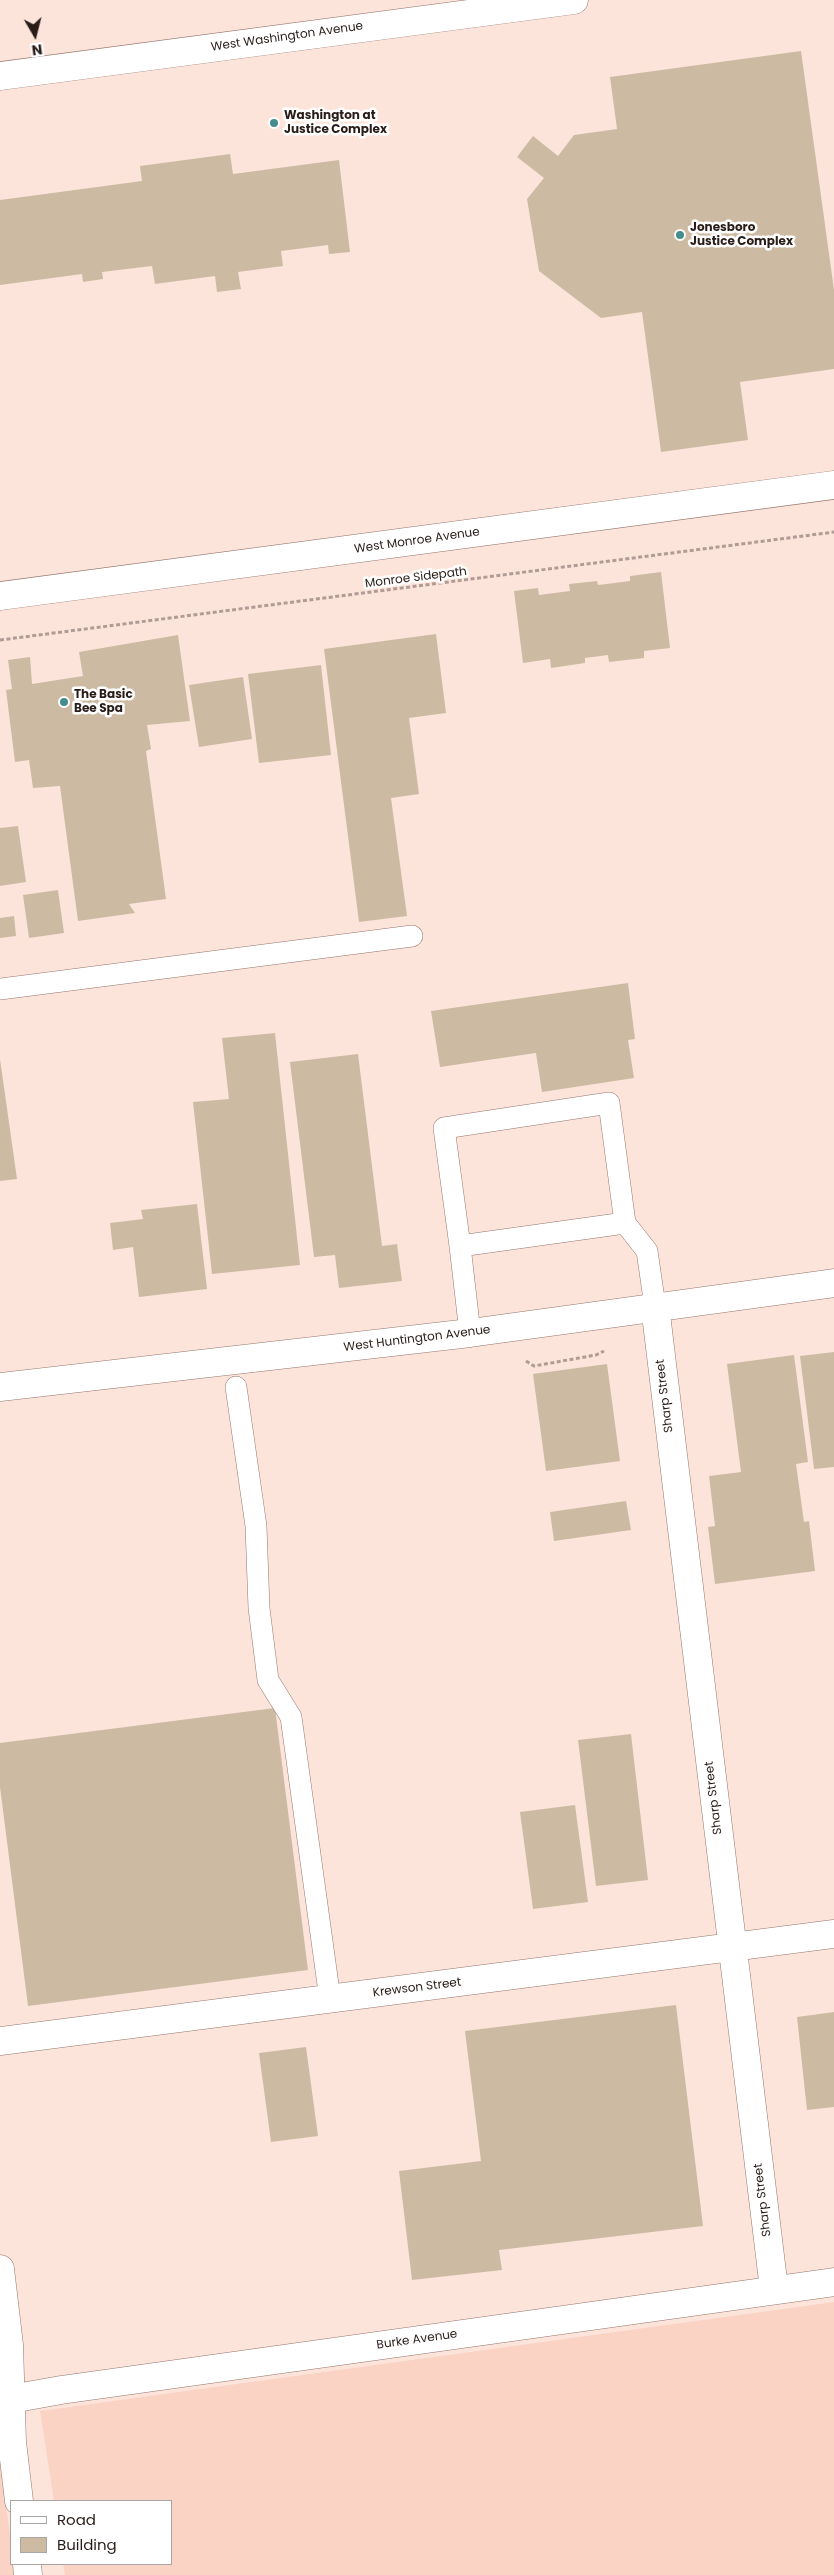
<!DOCTYPE html>
<style>
body{margin:0}
#map{position:relative;width:834px;height:2575px;overflow:hidden;background:#fde4db;font-family:Poppins,sans-serif}
canvas{display:block}
.legend{position:absolute;left:10px;top:2500px;width:162px;height:65px;box-sizing:border-box;background:#fff;border:1px solid #a9a5a3;margin:0;padding:6px 9px;list-style:none;font-size:15px;color:#281d19}
.legend li{display:flex;align-items:center;gap:10px;height:25px}
.legend b{width:25px;border:1px solid #a9a5a3}
.north{position:absolute;left:10px;top:10px;width:50px;height:50px;-webkit-text-stroke:4px #fff;paint-order:stroke;rotate:172deg;font-size:14px;font-weight:700;line-height:20px;text-align:center;color:#281d19}
.north::after{content:'';display:block;margin:auto;width:18px;height:22px;background:#281d19;clip-path:polygon(50% 0,100% 100%,50% 72%,0 100%)}
</style>
<div id="map">
<canvas width="834" height="2575"></canvas>
<ul class="legend">
<li><b style="height:6px;background:#fff"></b>Road</li>
<li><b style="height:14px;background:#cdbaa3"></b>Building</li>
</ul>
<div class="north">N</div>
</div>
<script>
const ctx = document.querySelector('canvas').getContext('2d');
ctx.lineJoin = 'round';
function paint(path, color) { ctx.fillStyle = color; ctx.fill(path, 'evenodd'); }
const toPath = rows => new Path2D(rows.map(r => 'M' + r).join(''));
function trace(path, color, width, dash) { ctx.strokeStyle = color; ctx.lineWidth = width; ctx.lineCap = dash ? 'butt' : 'round'; ctx.setLineDash(dash || []); ctx.stroke(path); }
function label(font, color, halo, rows, align = 'center') {
  ctx.font = font + ' Poppins,sans-serif'; ctx.lineWidth = 5; ctx.setLineDash([]); ctx.textBaseline = 'middle'; ctx.strokeStyle = halo; ctx.fillStyle = color; for (const [text, x, y, turn = 0] of rows) {
    ctx.save(); ctx.translate(x, y); ctx.rotate((+turn || 0) * Math.PI / 180); ctx.textAlign = isNaN(turn) ? turn : align; if (halo) ctx.strokeText(text, 0, 0); ctx.fillText(text, 0, 0); ctx.restore();
  }
}
paint(toPath([
 [834,2302,834,2575,65,2575,63,2564,171,2564,171,2501,54,2501,40,2411],
 [0,2455,11,2544,11,2564,14,2564,15,2575,0,2575]
]), '#fbd3c5');
paint(toPath([
 [801,51,834,290,834,369,740,382,748,440,661,452,642,312,601,318,539,271,527,199,544,178,517,157,533,136,558,156,574,135,617,129,610,77],
 [230,154,233,174,339,160,350,252,329,254,328,245,281,251,283,266,238,272,241,289,217,292,215,276,155,284,152,266,102,272,103,279,83,282,82,274,0,285,0,200,142,181,140,166],
 [661,572,670,648,644,651,644,658,609,662,608,655,585,658,585,663,551,668,550,659,523,663,514,591,538,588,539,595,570,591,569,584,597,581,598,585,630,581,630,576],
 [436,634,446,713,409,718,419,794,391,798,407,916,359,922,324,649],
 [178,635,190,721,147,725,151,749,146,751,166,899,129,904,135,913,78,921,60,786,33,788,29,760,15,762,6,690,12,689,8,660,30,657,32,684,83,676,79,652],
 [321,665,331,755,259,763,248,674],
 [243,677,252,739,199,747,189,685],
 [18,826,26,882,0,886,0,828],
 [58,890,64,933,29,938,23,895],
 [14,916,16,936,0,938,0,918],
 [628,983,635,1039,628,1040,634,1078,542,1092,536,1053,440,1067,431,1011],
 [275,1033,300,1265,212,1274,193,1102,229,1099,222,1038],
 [358,1054,382,1246,397,1244,402,1281,339,1288,335,1255,314,1257,290,1062],
 [0,1059,17,1179,0,1181],
 [197,1204,207,1289,139,1297,133,1247,113,1250,110,1223,143,1219,141,1210],
 [834,1352,834,1467,814,1469,800,1356],
 [794,1355,808,1462,796,1464,804,1522,809,1521,815,1571,715,1584,708,1527,715,1526,709,1476,741,1472,727,1364],
 [607,1364,620,1461,546,1471,533,1374],
 [626,1501,631,1530,554,1541,550,1512],
 [275,1708,308,1970,28,2006,0,1787,0,1743],
 [631,1734,648,1880,596,1886,578,1740],
 [575,1805,588,1902,533,1909,520,1812],
 [676,2005,703,2226,499,2250,502,2270,412,2280,399,2171,481,2161,465,2031],
 [834,2012,834,2107,807,2110,797,2017],
 [306,2047,318,2136,271,2142,259,2053]
]), '#cdbaa3');
const lane = toPath([
 [0,989,412,936],
 [460,1246,444,1128,609,1103,625,1223],
 [470,1333,460,1246,625,1223,647,1251,655,1306],
 [236,1387,256,1526,259,1608,268,1680,291,1717,330,1999]
]);
const street = toPath([
 [0,596,834,485],
 [655,1306,774,2289],
 [0,1387,470,1333,834,1283],
 [0,2041,834,1934],
 [0,2269,9,2345,12,2442,19,2501],
 [0,2401,61,2390,834,2282],
 [27,2564,28,2575]
]);
const secondary = toPath([
 [0,76,574,0]
]);
trace(lane, '#92766c', 22);
trace(street, '#92766c', 29);
trace(secondary, '#92766c', 29);
trace(toPath([
 [0,640,834,532],
 [526,1361,534,1366,596,1355,604,1351]
]), '#b09c95', 3, [4, 2.5]);
trace(lane, '#fff', 21);
trace(street, '#fff', 28);
trace(secondary, '#fff', 28);
for (const [x, y, r, color] of [
 [274,123,5,"#458c8c"],
 [680,235,5,"#458c8c"],
 [64,702,5,"#458c8c"]
]) { const dot = new Path2D(); dot.arc(x, y, r, 0, 2 * Math.PI); ctx.fillStyle = color; ctx.fill(dot); trace(dot, '#fff', 2); }
label('12px', '#281d19', '#fff', [
 ["West Washington Avenue",287,37,-8],
 ["West Monroe Avenue",417,541,-8],
 ["Monroe Sidepath",416,578,-7],
 ["West Huntington Avenue",417,1339,-7],
 ["Sharp Street",665,1396,-97],
 ["Sharp Street",714,1798,-97],
 ["Krewson Street",417,1988,-7],
 ["Sharp Street",763,2200,-97],
 ["Burke Avenue",417,2340,-8]
]);
label('bold 12px', '#281d19', '#fff', [
 ["Washington at",284,116],
 ["Justice Complex",284,130],
 ["Jonesboro",690,228],
 ["Justice Complex",690,242],
 ["The Basic",74,695],
 ["Bee Spa",74,709]
], 'left');
</script>
